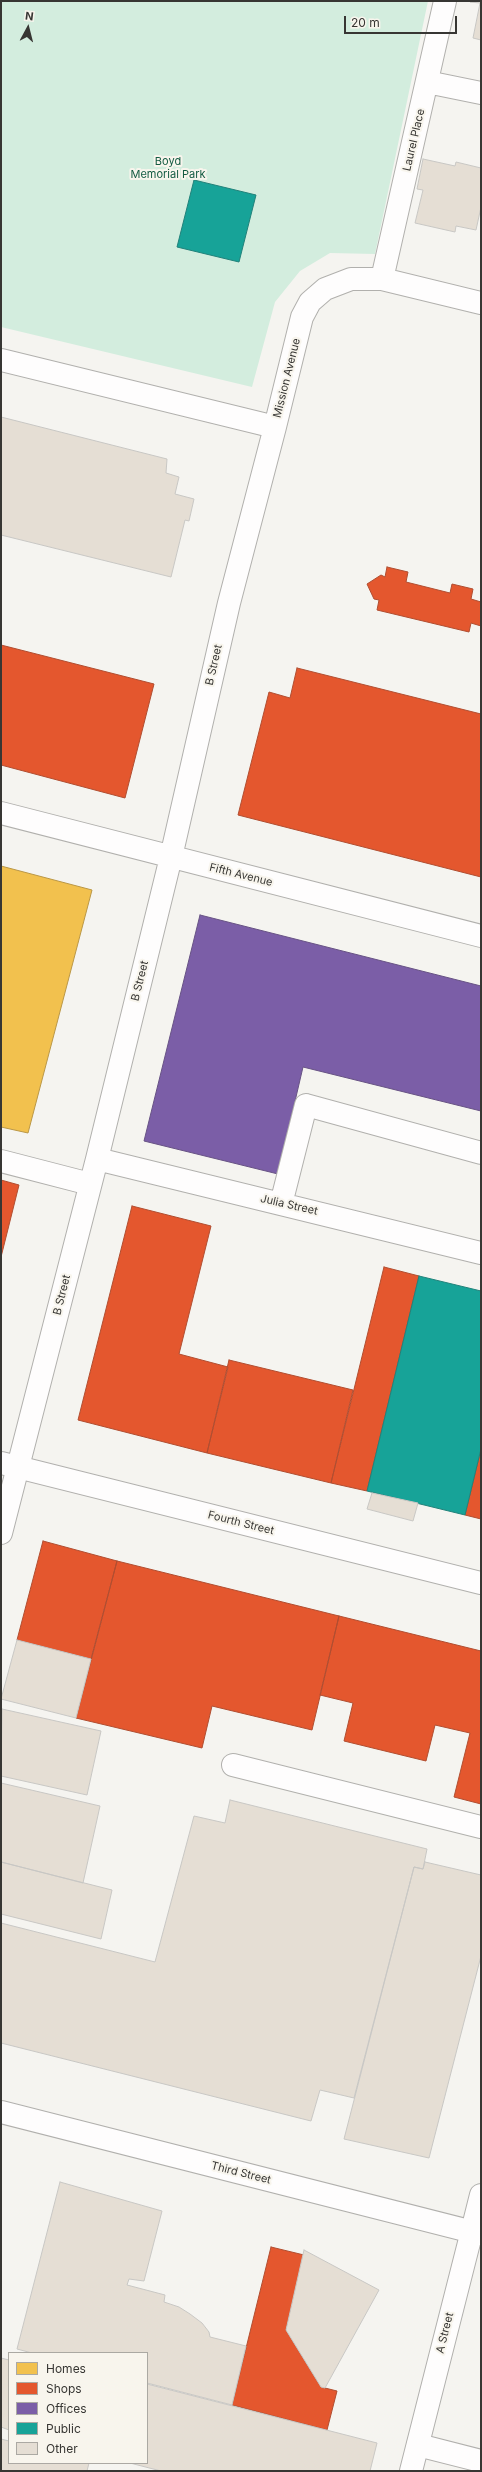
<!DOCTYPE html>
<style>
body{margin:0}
#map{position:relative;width:482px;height:2472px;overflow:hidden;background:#f5f4f0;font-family:Inter,sans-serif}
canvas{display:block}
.frame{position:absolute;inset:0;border:2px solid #373633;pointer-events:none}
.legend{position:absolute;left:8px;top:2352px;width:140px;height:112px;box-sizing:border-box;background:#f8f5ed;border:1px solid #aba9a3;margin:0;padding:5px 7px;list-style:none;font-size:12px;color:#373633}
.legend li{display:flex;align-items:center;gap:8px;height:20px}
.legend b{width:20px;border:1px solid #aba9a3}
.north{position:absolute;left:8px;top:8px;width:40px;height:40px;-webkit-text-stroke:3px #f8f5ed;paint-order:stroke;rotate:7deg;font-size:11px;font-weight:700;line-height:16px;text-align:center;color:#373633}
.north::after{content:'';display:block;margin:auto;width:14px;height:18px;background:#373633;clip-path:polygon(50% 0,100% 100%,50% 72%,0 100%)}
.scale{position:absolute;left:344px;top:16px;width:113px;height:18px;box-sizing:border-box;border:2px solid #373633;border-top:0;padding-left:5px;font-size:12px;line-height:14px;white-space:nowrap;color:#373633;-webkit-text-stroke:3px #f8f5ed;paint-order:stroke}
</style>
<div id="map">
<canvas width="482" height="2472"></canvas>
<div class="frame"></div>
<ul class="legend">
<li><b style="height:11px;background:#f2c14e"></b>Homes</li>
<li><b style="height:11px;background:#e4572e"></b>Shops</li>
<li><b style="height:11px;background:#7b5ea7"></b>Offices</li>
<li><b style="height:11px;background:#17a398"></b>Public</li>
<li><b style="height:11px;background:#e5ded4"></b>Other</li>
</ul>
<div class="north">N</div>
<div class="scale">20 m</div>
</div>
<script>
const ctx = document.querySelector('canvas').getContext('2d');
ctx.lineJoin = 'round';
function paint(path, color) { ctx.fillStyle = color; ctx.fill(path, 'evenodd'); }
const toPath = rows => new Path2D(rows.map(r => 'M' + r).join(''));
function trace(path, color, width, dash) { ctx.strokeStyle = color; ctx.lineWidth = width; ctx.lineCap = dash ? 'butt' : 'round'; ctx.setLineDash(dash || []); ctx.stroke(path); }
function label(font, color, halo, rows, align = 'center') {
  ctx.font = font + ' Inter,sans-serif'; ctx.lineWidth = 4; ctx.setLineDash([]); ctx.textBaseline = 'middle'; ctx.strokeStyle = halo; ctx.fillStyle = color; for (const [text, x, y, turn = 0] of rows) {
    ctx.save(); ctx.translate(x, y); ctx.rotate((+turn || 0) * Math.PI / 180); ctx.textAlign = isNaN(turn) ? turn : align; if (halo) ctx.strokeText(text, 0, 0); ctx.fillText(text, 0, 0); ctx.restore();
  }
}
paint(toPath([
 [1,1,428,1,375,254,330,253,300,271,275,302,252,387,1,327]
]), '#d3edde');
const homes = toPath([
 [1,866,92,890,28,1133,1,1127,1,866]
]);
paint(homes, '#f2c14e');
trace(homes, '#ba9746', 1);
const shops = toPath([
 [387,567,408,572,406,582,450,593,452,584,473,589,471,599,481,602,481,626,471,623,469,632,377,610,379,600,374,599,367,584,381,575,385,577,387,567],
 [1,645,154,684,125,798,1,765,1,645],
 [297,668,481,714,481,877,238,815,269,692,290,698,297,668],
 [1,1180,19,1185,1,1257,1,1180],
 [132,1206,211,1226,179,1354,228,1367,207,1453,78,1420,132,1206],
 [384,1267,419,1276,367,1491,331,1483,384,1267],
 [229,1360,353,1390,331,1483,207,1453,229,1360],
 [481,1449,481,1519,465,1515,481,1449],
 [43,1541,117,1561,91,1659,17,1640,43,1541],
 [117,1561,339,1616,312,1730,212,1706,202,1748,76,1718,117,1561],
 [339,1616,481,1651,481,1804,454,1797,470,1733,435,1725,426,1761,344,1741,353,1703,320,1695,339,1616],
 [271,2247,304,2255,286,2330,321,2387,337,2391,327,2430,232,2405,271,2247]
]);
paint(shops, '#e4572e');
trace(shops, '#b04d30', 1);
const offices = toPath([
 [200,915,481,986,481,1111,303,1067,278,1174,144,1141,200,915]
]);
paint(offices, '#7b5ea7');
trace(offices, '#675284', 1);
const public = toPath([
 [194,180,256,195,239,262,177,247,194,180],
 [419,1276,481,1291,481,1449,465,1515,367,1491,419,1276]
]);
paint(public, '#17a398');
trace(public, '#21827a', 1);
const building = toPath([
 [481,1,481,40,473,38,480,3,470,2,481,1],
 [423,159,455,166,456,162,481,168,481,207,476,230,456,226,455,232,415,223,423,190,417,189,423,159],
 [1,417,167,459,166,473,179,477,175,494,194,499,189,521,185,520,171,577,1,535,1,417],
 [372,1493,418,1503,413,1521,367,1509,372,1493],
 [17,1640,91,1659,76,1718,1,1699,17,1640],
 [2,1709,101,1731,87,1795,1,1776,2,1709],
 [1,1783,100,1806,83,1883,1,1862,1,1783],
 [230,1800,427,1849,423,1869,414,1867,354,2098,320,2090,311,2121,1,2043,1,1923,155,1962,194,1816,225,1823,230,1800],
 [1,1862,112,1890,101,1939,1,1914,1,1862],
 [425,1862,481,1875,481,1956,429,2158,344,2139,414,1867,423,1869,425,1862],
 [60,2182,162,2211,144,2281,129,2279,127,2285,165,2295,164,2302,179,2307,190,2314,202,2323,209,2332,210,2337,246,2346,232,2405,147,2383,147,2353,32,2353,17,2349,60,2182],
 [304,2250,379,2290,325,2388,321,2387,286,2330,304,2250],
 [1,2358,9,2360,9,2430,1,2427,1,2358],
 [147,2384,377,2443,370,2471,161,2471,130,2463,147,2463,147,2384],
 [1,2439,9,2441,9,2463,89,2463,87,2471,1,2471,1,2439]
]);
paint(building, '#e5ded4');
trace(building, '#c8c7c4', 1);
const minor = toPath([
 [427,82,481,93],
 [382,279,445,1],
 [1,360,275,427,302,317,310,302,325,289,351,279,382,279,481,303],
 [1,813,481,936],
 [97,1159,481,1253],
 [1,1161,90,1184],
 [281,1204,306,1105,481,1153],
 [1,1533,97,1159,171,857,229,603,275,427],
 [233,1765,481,1827],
 [472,2231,481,2195],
 [418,2445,481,2461]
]);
const major = toPath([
 [1,1463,481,1583],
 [1,2112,481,2234],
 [411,2471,472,2231]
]);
trace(minor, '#b1b0ad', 24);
trace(major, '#b1b0ad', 24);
trace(minor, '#fefdfd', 22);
trace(major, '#fefdfd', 22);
label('11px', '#373633', '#f8f5ed', [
 ["Laurel Place",414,140,-77],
 ["Mission Avenue",287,378,-76],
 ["B Street",214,665,-77],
 ["Fifth Avenue",241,875,14],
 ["B Street",140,981,-76],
 ["Julia Street",289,1205,13],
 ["B Street",62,1295,-76],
 ["Fourth Street",241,1523,14],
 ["Third Street",241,2173,14],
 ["A Street",445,2333,-76]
]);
label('11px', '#135b42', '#f8f5ed', [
 ["Boyd",168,162],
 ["Memorial Park",168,175]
]);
</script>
